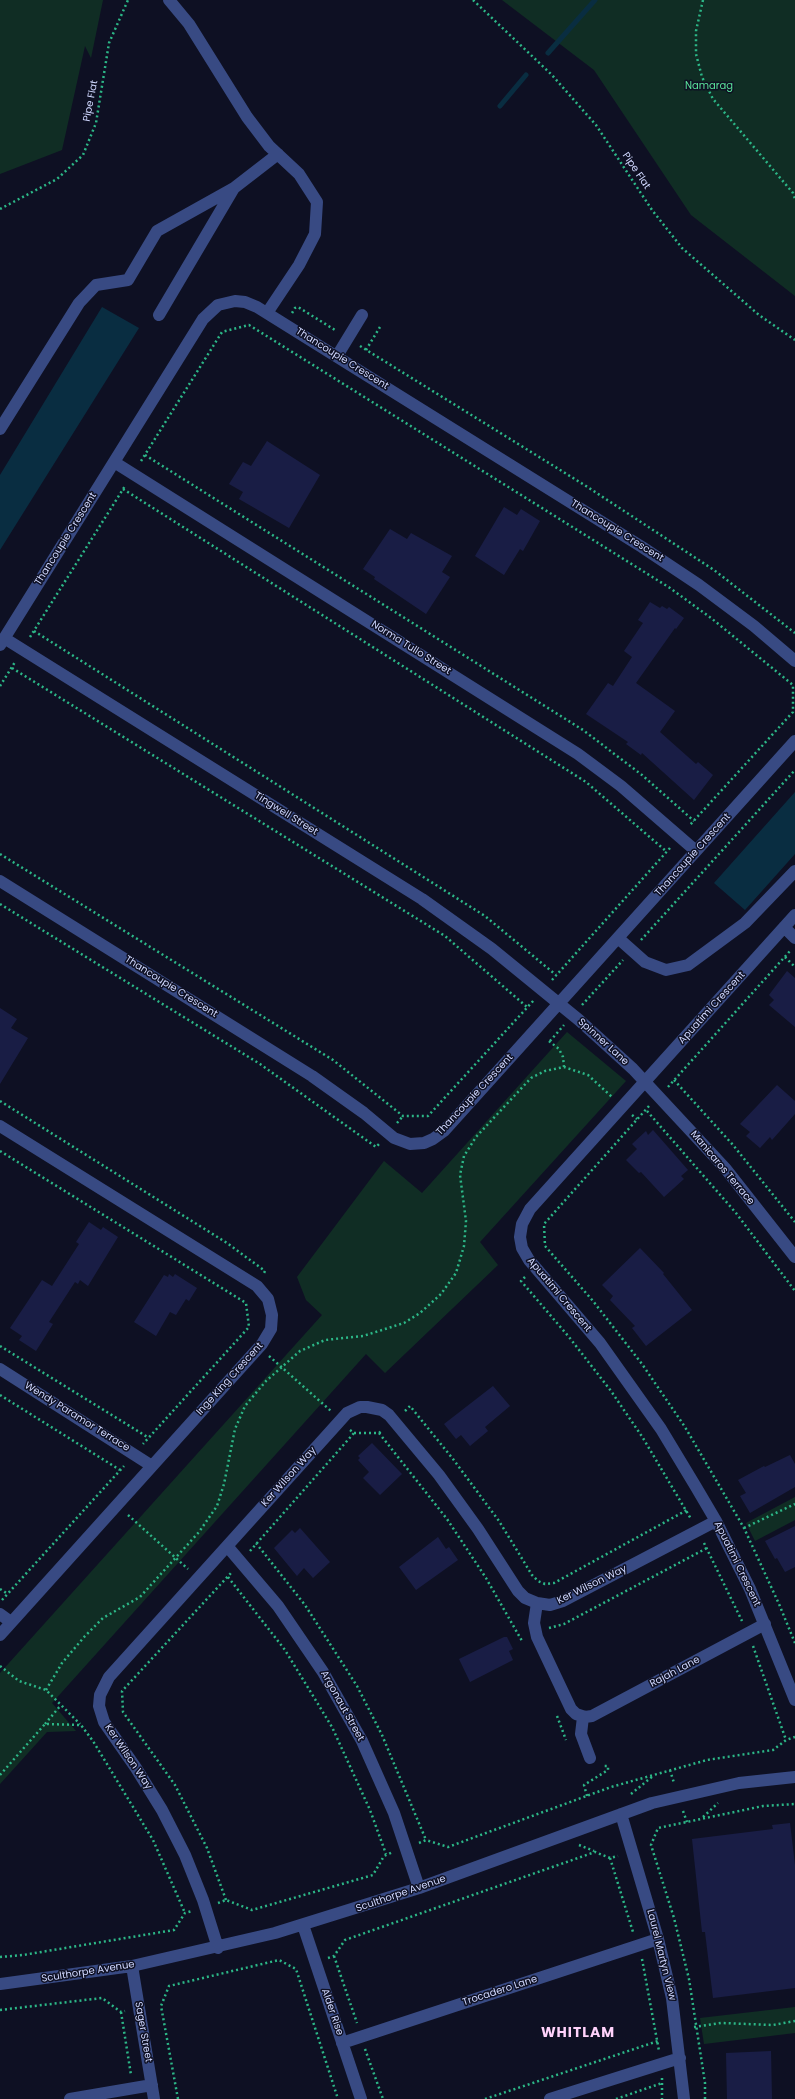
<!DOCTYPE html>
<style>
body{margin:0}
canvas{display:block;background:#0e1023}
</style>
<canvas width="795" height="2099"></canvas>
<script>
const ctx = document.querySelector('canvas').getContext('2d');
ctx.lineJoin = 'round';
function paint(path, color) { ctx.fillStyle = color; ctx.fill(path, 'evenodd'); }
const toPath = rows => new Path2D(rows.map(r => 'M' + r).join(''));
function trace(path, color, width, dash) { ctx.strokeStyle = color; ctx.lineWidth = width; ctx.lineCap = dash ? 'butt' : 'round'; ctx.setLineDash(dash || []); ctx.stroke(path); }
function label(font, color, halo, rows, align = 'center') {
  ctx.font = font + ' Poppins,sans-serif'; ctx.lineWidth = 3; ctx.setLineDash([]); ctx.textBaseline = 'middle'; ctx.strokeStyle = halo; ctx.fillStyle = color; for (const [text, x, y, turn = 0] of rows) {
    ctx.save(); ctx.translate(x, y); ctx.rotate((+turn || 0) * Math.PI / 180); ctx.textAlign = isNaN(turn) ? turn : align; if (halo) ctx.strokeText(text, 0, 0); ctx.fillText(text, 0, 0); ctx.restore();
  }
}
paint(toPath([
 [0,0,103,0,91,58,85,46,62,150,0,174],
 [502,0,795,0,795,296,691,215,594,70],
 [567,1032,626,1081,480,1242,498,1265,385,1373,366,1354,52,1703,76,1731,47,1732,0,1784,0,1673,322,1315,306,1300,297,1277,384,1161,422,1193],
 [795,1497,795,1520,755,1541,746,1523],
 [795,2007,795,2033,704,2044,700,2018]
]), '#102d24');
paint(toPath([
 [102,307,139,328,0,550,0,475],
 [795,792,795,854,745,910,714,883]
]), '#092d41');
trace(toPath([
 [548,53,595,0],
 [500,106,526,75]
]), '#092d41', 5);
paint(toPath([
 [267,441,320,475,289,528,239,499,243,492,229,484,243,462,251,466],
 [504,507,517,515,521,509,540,521,523,551,520,549,504,575,475,556],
 [390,529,407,539,411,533,452,556,442,572,450,577,426,614,374,579,375,577,363,569],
 [650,602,660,608,662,606,667,609,669,607,684,618,676,629,675,628,636,683,675,711,660,732,696,764,698,762,713,775,694,800,642,753,641,755,626,744,628,742,586,714,608,683,613,686,632,657,624,651,643,623,638,620],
 [787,971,795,978,795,1027,769,1005,774,1000,769,995],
 [0,1008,17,1019,11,1028,28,1038,0,1084],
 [777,1085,795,1101,795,1114,772,1140,770,1137,760,1148,746,1136,750,1132,740,1124],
 [653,1130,688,1170,681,1176,684,1179,664,1197,641,1172,639,1173,626,1160,637,1149,632,1144,646,1131,648,1135],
 [89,1222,101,1230,103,1227,118,1237,88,1286,80,1280,78,1284,75,1282,49,1322,53,1324,36,1351,19,1340,22,1336,10,1328,42,1280,52,1286,79,1244,76,1242],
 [640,1248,664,1273,663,1274,692,1310,646,1346,632,1328,635,1326,610,1300,613,1296,602,1285],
 [169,1274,173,1277,175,1274,197,1288,189,1301,186,1299,176,1315,170,1312,156,1336,134,1322,164,1275,168,1277],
 [493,1386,510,1406,485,1427,488,1431,470,1446,461,1435,456,1439,444,1424],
 [372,1443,402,1474,380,1495,363,1478,369,1472,358,1460,360,1458,358,1456],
 [790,1455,795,1464,795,1487,750,1513,740,1496,746,1493,738,1480,764,1466,765,1467],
 [795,1526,795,1567,785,1572,777,1558,775,1559,765,1541],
 [300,1528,330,1562,313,1578,304,1568,297,1576,274,1548,292,1530,295,1533],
 [438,1537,446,1549,449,1547,458,1560,416,1590,399,1567],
 [504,1637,507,1637,513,1649,509,1651,513,1660,470,1682,459,1659],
 [790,1823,795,1865,795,1988,713,1998,705,1932,702,1932,692,1839,773,1829,772,1825],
 [771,2051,772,2099,727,2099,726,2053]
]), '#191d45');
trace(toPath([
 [473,0,552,75,596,125,652,210,682,248,759,315,795,340],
 [703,0,696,31,696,54,702,77,713,99,793,193,795,199],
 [0,209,57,179,83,155,96,123,109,43,128,0],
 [292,313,295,308,298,307,335,330],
 [360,346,586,486,714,570,795,633],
 [366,350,380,327],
 [145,455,583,730,642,775,694,821],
 [141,461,222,332,249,325,670,588,711,618,793,685,793,712,689,826],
 [123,489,586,782,667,852],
 [34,631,485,916,556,975],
 [30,637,125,486],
 [12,668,445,936,527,1007],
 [0,686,15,662],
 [0,854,333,1060,403,1116,428,1116,534,1000],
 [0,904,260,1064,376,1147,379,1144],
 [641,940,795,770],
 [785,957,795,967],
 [552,980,670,848],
 [582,1005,623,960],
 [549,1041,559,1049,563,1057,564,1067],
 [550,1041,564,1025],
 [674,1080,733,1145,795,1222],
 [668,1087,790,951],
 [0,1101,227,1243,265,1271,264,1273],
 [649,1106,544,1224,545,1246,593,1301,642,1364,685,1427,744,1528,779,1604,795,1643],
 [647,1111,736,1213,795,1291],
 [632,1115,637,1119],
 [397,1123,403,1116],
 [0,1151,246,1303,249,1327,143,1444],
 [525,1277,521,1281,569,1337,611,1391,643,1438,691,1519],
 [0,1346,149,1438],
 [269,1356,331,1411],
 [0,1395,120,1470],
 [405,1411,410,1406,453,1459,499,1521,532,1575,538,1581,545,1584,554,1583,687,1510],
 [350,1430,354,1433,379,1433,383,1430],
 [379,1433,447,1519,486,1578,522,1641],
 [128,1515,188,1569],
 [744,1528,795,1504],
 [256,1543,305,1605,357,1686,382,1735,426,1840],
 [704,1543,742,1621],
 [250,1551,354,1433],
 [228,1577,285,1650,332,1727,370,1810,386,1854],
 [0,1589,8,1594],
 [2,1600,124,1466],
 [549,1628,564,1624,707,1548],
 [753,1646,786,1740],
 [0,1666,19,1681,46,1690,80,1724],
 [46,1690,62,1663,85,1636,103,1618,140,1597,199,1532,217,1506,224,1484,235,1429,245,1406,266,1381,300,1351,325,1340,363,1336,404,1323,420,1313,441,1294,456,1273,464,1246,466,1221,460,1175,464,1156,476,1137,531,1078,545,1071,564,1067,588,1075,612,1097],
 [557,1716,566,1740],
 [45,1724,61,1705],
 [670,1770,674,1783],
 [0,1775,45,1724,81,1725,93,1741,153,1840,185,1913],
 [631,1794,653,1776],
 [587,1796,584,1785,608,1770,608,1766,602,1766],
 [683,1811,687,1822],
 [703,1817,718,1803],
 [419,1843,426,1840,448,1847,611,1787,707,1760,773,1750,786,1740,795,1737],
 [579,1845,594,1851],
 [610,1858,633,1932],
 [226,1900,207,1848,175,1785,123,1712,122,1691,231,1573],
 [218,1903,226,1900,252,1910,373,1875,384,1856,393,1852],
 [334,1956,357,2023],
 [0,1957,23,1955,174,1930,185,1913,192,1911],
 [328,1958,334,1956,345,1940,595,1852,610,1858,618,1856],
 [642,1959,659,2051],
 [0,2010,102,1998,121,2012,125,2011],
 [121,2012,131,2075],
 [694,2027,721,2023,773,2025,795,2021],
 [365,2049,383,2099],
 [662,2078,662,2099],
 [178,2099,161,2006,169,1986,279,1960,296,1969,338,2099],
 [485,2099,658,2041],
 [616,2099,662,2083],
 [705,2099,705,2083,689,1979,674,1918,651,1845,658,1828,763,1806,795,1804]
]), '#2cb787', 2.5, [2, 3]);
trace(toPath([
 [169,0,189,24,247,117,269,146,299,174,317,202,315,234,299,265,267,313],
 [159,315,234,188,278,154],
 [337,356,362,315],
 [0,429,79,303,96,285,128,280,157,231,234,188],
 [114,462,578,754,621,786,696,851],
 [4,638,422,899,492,949,579,1020,633,1069,725,1168,795,1257],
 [0,645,203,319,218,305,235,301,245,302,257,307,642,547,699,585,754,626,795,661],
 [0,881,312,1076,364,1113,394,1138,410,1144,424,1143,433,1139,444,1131,795,741],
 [795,915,530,1209,522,1224,520,1237,522,1248,529,1260,600,1343,661,1429,696,1487,716,1521,750,1589,795,1700],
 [784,927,795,938],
 [618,938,645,962,666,970,688,965,745,923,795,871],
 [0,1126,257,1286,268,1299,272,1315,271,1329,262,1344,0,1635],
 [0,1369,152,1466],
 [227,1546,278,1606,323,1672,362,1741,394,1813,419,1888],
 [537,1603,534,1623,537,1637,571,1709,576,1714,585,1717,592,1716,765,1624],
 [0,1614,11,1622],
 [583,1717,581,1734,590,1758],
 [621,1814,658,1939,672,1998,684,2099],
 [303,1925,361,2099],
 [218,1948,203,1900,185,1855,162,1810,136,1768,104,1722,99,1706,100,1695,109,1677,347,1413,360,1407,367,1407,382,1410,389,1415,439,1475,478,1529,518,1591,525,1598,537,1603,550,1605,563,1601,716,1521],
 [132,1966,154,2099],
 [0,1984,132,1966,275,1933,419,1888,652,1803,739,1783,795,1777],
 [342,2043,658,1939],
 [70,2099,152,2085],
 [550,2099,680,2058]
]), '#384a83', 12);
label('10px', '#59e199', '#0e1023', [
 ["Namarag",709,86]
]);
label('10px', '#d0d8ff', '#0e1023', [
 ["Pipe Flat",91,101,-79],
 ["Pipe Flat",636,171,56],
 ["Thancoupie Crescent",342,359,32],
 ["Thancoupie Crescent",617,531,32],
 ["Thancoupie Crescent",66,539,-58],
 ["Norma Tullo Street",411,648,32],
 ["Tingwell Street",286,814,32],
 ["Thancoupie Crescent",693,855,-48],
 ["Thancoupie Crescent",171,987,32],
 ["Apuatimi Crescent",712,1008,-48],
 ["Spinner Lane",603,1042,42],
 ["Thancoupie Crescent",475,1095,-47],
 ["Manicaros Terrace",722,1168,50],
 ["Apuatimi Crescent",559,1295,50],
 ["Inge King Crescent",230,1379,-48],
 ["Wendy Paramor Terrace",77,1417,32],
 ["Ker Wilson Way",289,1477,-48],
 ["Apuatimi Crescent",737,1564,64],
 ["Ker Wilson Way",592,1585,-26],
 ["Rajah Lane",675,1672,-28],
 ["Argonaut Street",342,1706,61],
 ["Ker Wilson Way",128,1757,56],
 ["Sculthorpe Avenue",401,1894,-19],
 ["Laurel Martyn View",661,1955,76],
 ["Sculthorpe Avenue",88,1972,-9],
 ["Trocadero Lane",500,1991,-18],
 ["Alder Rise",332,2012,71],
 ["Sager Street",143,2032,80]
]);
ctx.letterSpacing = '1px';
label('bold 14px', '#ffd2fb', '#0e1023', [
 ["WHITLAM",578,2033]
]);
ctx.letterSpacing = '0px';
</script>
